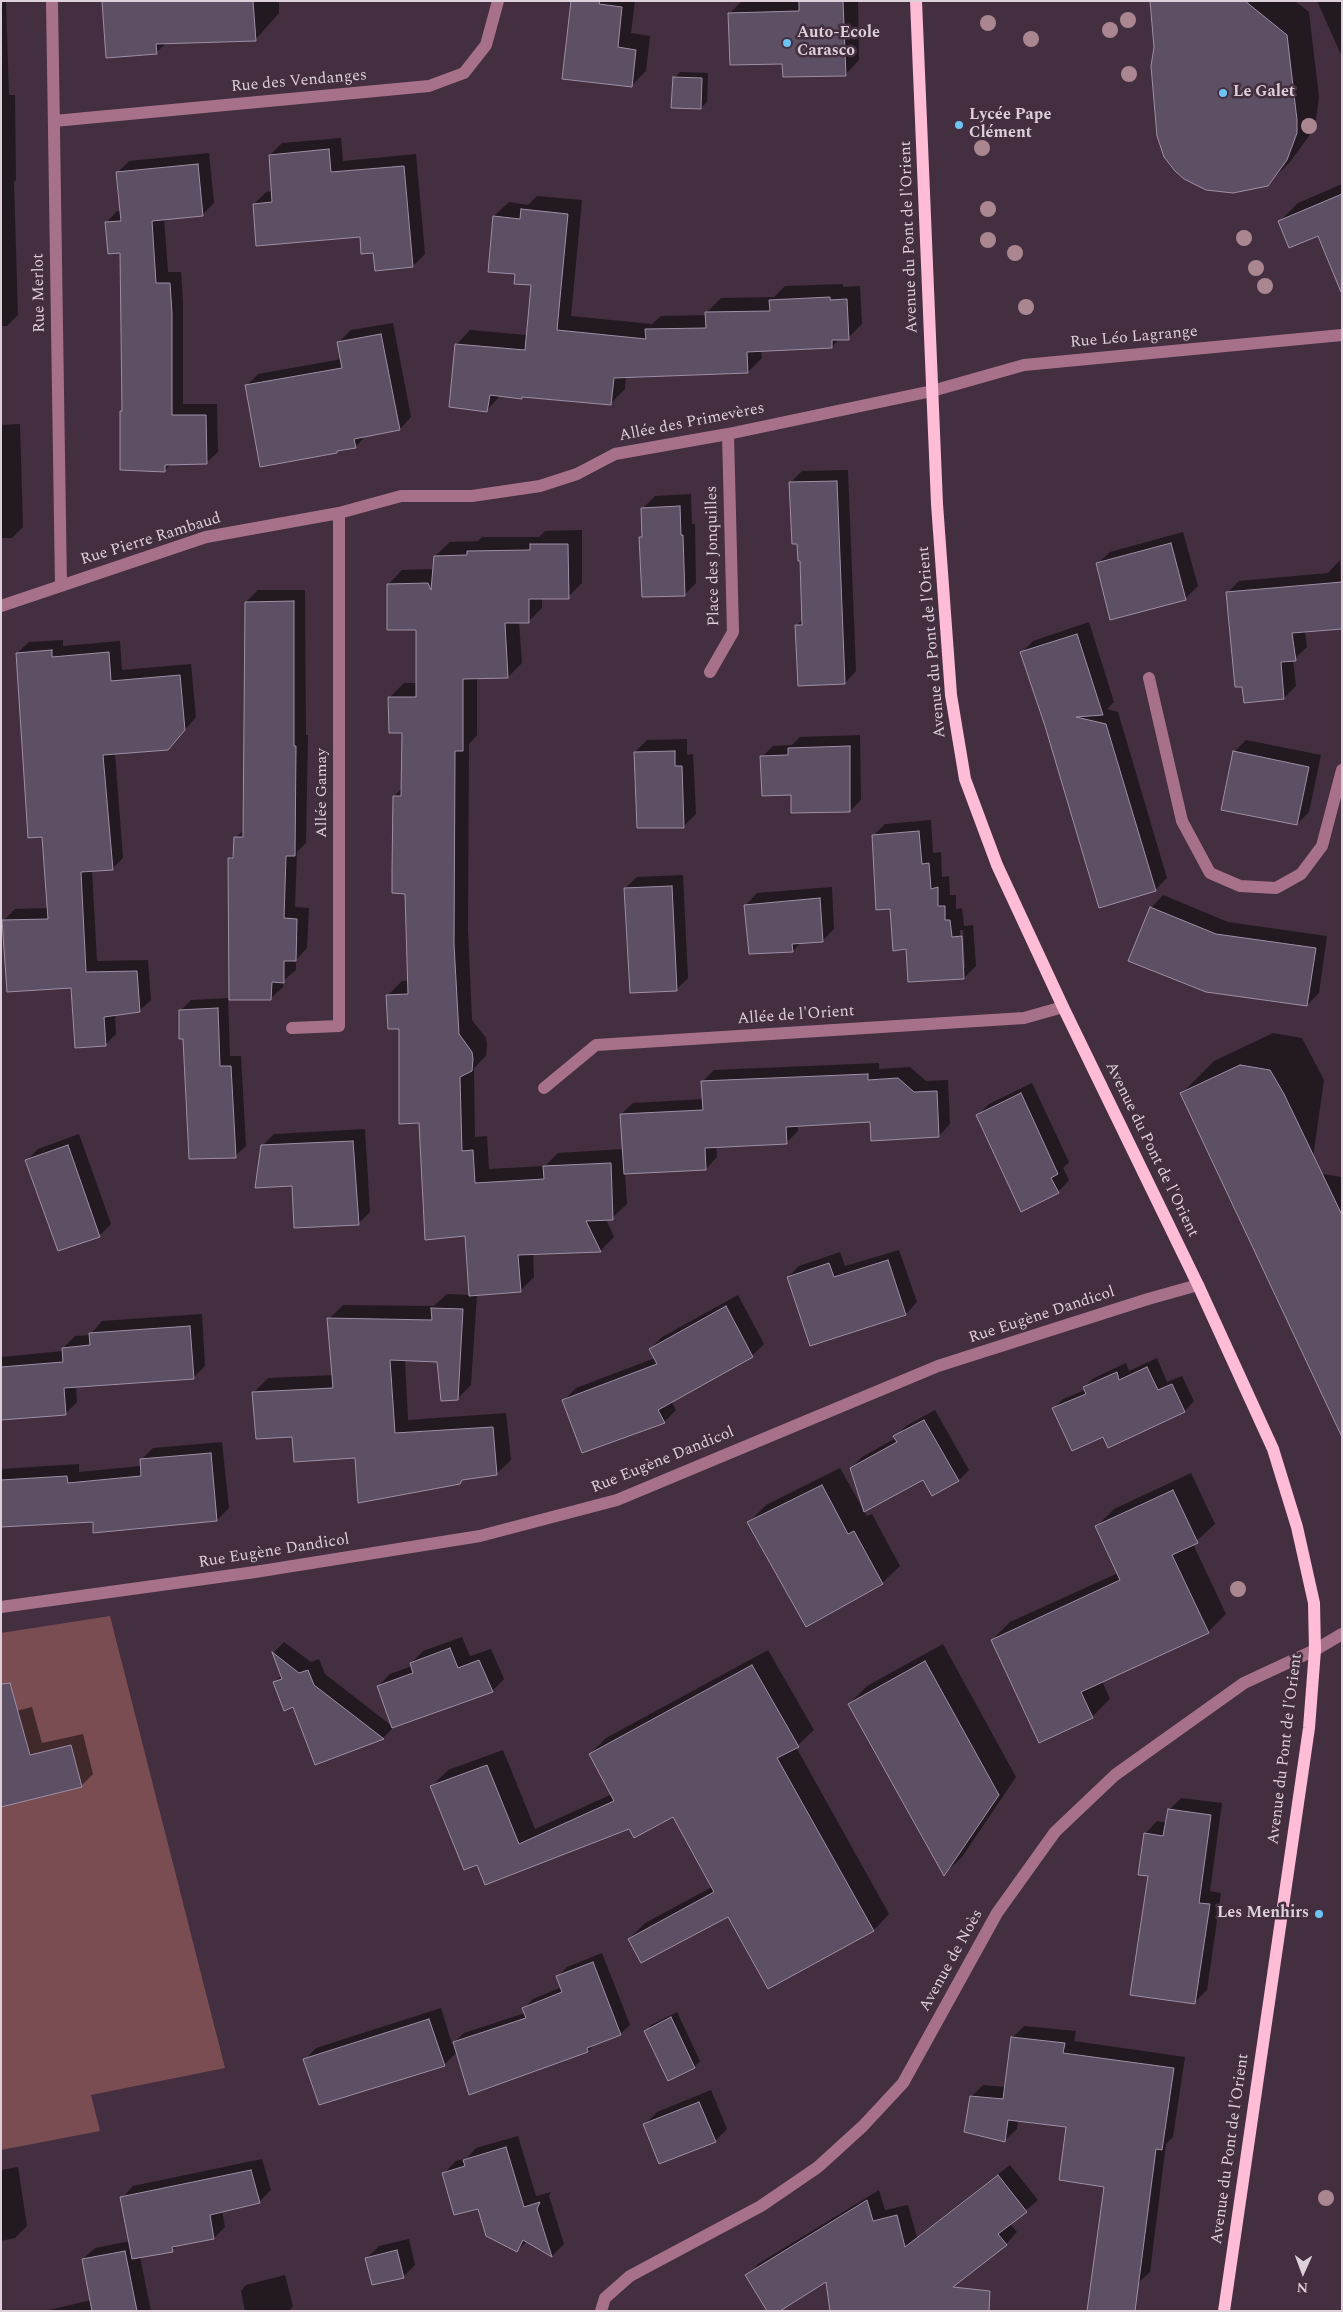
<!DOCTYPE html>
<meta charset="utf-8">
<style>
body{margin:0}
#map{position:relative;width:1343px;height:2312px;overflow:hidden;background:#432f3f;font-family:Spectral,serif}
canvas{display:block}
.frame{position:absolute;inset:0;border:2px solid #ddd0da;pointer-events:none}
.north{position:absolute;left:1278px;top:2247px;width:50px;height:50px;-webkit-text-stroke:4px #432f3f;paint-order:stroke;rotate:182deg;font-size:14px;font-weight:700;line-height:20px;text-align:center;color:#ddd0da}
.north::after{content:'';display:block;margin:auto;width:18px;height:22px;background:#ddd0da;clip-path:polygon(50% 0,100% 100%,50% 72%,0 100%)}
</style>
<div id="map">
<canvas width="1343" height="2312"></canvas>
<div class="frame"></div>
<div class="north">N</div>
</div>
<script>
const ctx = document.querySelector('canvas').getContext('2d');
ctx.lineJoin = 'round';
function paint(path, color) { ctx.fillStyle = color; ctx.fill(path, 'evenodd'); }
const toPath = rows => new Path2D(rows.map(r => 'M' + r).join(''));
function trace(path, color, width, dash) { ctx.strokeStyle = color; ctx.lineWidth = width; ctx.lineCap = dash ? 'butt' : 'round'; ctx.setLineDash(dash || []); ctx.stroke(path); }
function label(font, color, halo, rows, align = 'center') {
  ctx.font = font + ' Spectral,serif'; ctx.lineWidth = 5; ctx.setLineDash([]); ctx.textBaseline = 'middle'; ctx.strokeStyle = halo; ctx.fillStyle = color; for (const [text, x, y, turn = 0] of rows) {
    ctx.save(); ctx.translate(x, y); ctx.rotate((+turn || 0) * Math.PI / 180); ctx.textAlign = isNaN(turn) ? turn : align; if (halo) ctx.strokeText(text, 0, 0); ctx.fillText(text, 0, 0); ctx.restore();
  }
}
paint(toPath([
 [110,1616,225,2068,91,2095,100,2131,1,2150,1,1633]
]), '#7a4d52');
paint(toPath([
 [1,1,6,1,9,95,15,95,16,180,14,182,18,315,7,326,2,326,1,333],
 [103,1,279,1,279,13,255,40,166,43,156,53],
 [571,1,635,1,631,33,650,36,646,71,631,86],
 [742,1,858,1,859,60,845,75,784,62,729,14],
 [1151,1,1295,1,1309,12,1319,97,1316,120,1309,136,1290,162,1267,185,1216,191,1194,184,1175,170,1155,47],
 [1317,1,1342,1,1342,57],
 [680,72,708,73,707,102,701,108,674,78],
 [341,138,343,161,416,154,425,254,413,266,375,251,361,236,254,204,266,192,273,191,270,155,282,143],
 [209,153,214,203,203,214,164,218,168,272,181,272,183,301,183,404,217,404,218,452,206,463,172,463,165,470,121,412,123,410,121,252,106,223,117,211,121,211,118,172,129,161],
 [1342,184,1342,267,1318,235,1280,221,1298,203],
 [537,196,582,200,571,316,652,324,661,316,707,315,707,312,721,298,774,297,785,286,843,284,843,287,860,286,862,324,848,338,840,338,832,347,761,350,762,358,748,372,626,376,625,389,611,403,501,395,487,410,456,345,470,330,527,335,532,284,516,273,494,216,509,202,528,205],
 [393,323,411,417,400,429,367,435,355,447,339,450,336,452,246,386,258,374,342,359,339,342,351,330],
 [20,424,23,527,12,538,1,538,1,425],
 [848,470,856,671,845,683,796,626,803,619,801,560,790,483,802,471],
 [691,494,692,524,695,524,696,583,684,595,641,537,643,535,643,508,655,496],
 [582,530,582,583,568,597,542,598,542,608,528,622,519,622,522,663,508,677,477,677,477,735,469,744,468,929,472,1020,486,1038,487,1044,486,1056,474,1068,475,1137,487,1136,489,1169,545,1166,558,1153,623,1149,621,1114,633,1103,704,1099,702,1082,714,1070,879,1063,879,1069,910,1067,926,1081,948,1080,950,1124,939,1136,871,1120,798,1125,798,1131,786,1143,716,1146,717,1157,706,1169,625,1172,627,1204,612,1218,606,1219,614,1237,600,1251,533,1254,534,1277,520,1291,477,1294,471,1385,457,1399,438,1361,405,1359,408,1420,506,1413,511,1460,496,1474,464,1478,459,1483,356,1456,293,1435,253,1393,268,1378,334,1375,329,1319,343,1305,434,1306,447,1294,470,1295,466,1235,420,1122,400,1027,388,995,402,981,409,981,406,892,394,796,403,787,404,732,390,697,404,683,417,683,417,629,388,585,402,570,434,569,435,556,450,542,478,541,482,537,539,537,545,531],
 [1183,532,1198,586,1186,598,1097,564,1110,552],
 [1340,560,1342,627,1305,631,1307,647,1293,660,1296,686,1284,698,1227,593,1239,581,1328,573],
 [258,590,305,590,306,735,308,735,306,843,297,852,295,907,309,908,307,948,296,960,296,970,283,981,283,987,271,998,228,998,230,1056,241,1056,246,1146,235,1156,184,1038,180,1011,191,1000,230,998,230,859,234,854,235,838,245,829,246,602],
 [1089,622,1114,702,1107,709,1118,712,1167,878,1155,890,1047,725,1021,653,1033,641],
 [63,640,63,646,120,641,122,670,191,664,196,717,179,737,167,749,115,753,123,858,112,869,92,870,97,961,148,960,151,1000,139,1011,115,1015,116,1034,105,1045,72,986,3,921,15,909,48,908,43,836,17,653,29,642],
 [860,735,861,800,850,811,792,793,762,757,773,746,792,745,800,737],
 [687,739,687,755,693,754,696,814,684,826,635,752,647,740],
 [1246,740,1321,755,1309,812,1297,824,1234,752],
 [931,820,933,853,941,852,942,877,949,876,950,895,956,895,956,909,962,908,964,926,973,925,976,966,964,978,907,947,892,908,873,836,885,824],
 [960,930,963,930,965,968,962,968],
 [683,875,688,978,677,989,625,888,637,877],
 [832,887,834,929,822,941,801,942,793,951,746,905,757,893],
 [1163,895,1228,922,1327,936,1319,993,1307,1005,1151,908],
 [1273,1033,1302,1038,1324,1080,1311,1172,1342,1177,1342,1434,1182,1093,1214,1061],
 [1032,1083,1069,1162,1063,1168,1069,1180,1058,1192,978,1115,989,1104],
 [365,1129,370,1212,358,1224,294,1185,262,1146,274,1134],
 [79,1134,111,1224,99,1236,27,1160,38,1149],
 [899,1250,917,1302,906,1314,810,1345,788,1277,799,1266,840,1252,845,1266],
 [738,1295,764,1344,752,1356,671,1401,676,1410,664,1422,564,1400,576,1388,655,1358,650,1349,662,1337],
 [202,1314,205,1366,193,1378,76,1386,77,1402,65,1414,1,1419,1,1357,63,1351,63,1348,75,1336,90,1335,102,1321],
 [1157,1358,1167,1382,1182,1376,1194,1401,1185,1411,1109,1447,1104,1435,1053,1409,1063,1399,1085,1390,1084,1387,1094,1378,1126,1363,1129,1371],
 [935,1410,969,1470,959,1480,851,1468,862,1457,896,1438,895,1437,906,1426],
 [222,1442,229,1508,217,1520,94,1520,1,1526,1,1469,79,1464,79,1472,141,1466,141,1460,153,1448],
 [840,1468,867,1516,872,1514,900,1566,882,1583,748,1523,766,1505],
 [1191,1473,1215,1524,1193,1544,1226,1614,1208,1632,1102,1681,1110,1699,1092,1717,992,1640,1010,1622,1118,1573,1096,1527,1114,1509],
 [462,1637,470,1656,491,1649,504,1679,492,1691,395,1726,383,1738,316,1763,294,1706,275,1682,282,1675,274,1652,284,1642,311,1662,319,1659,325,1674,392,1726,378,1686,390,1674,412,1666,411,1663,423,1651],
 [943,1644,1016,1777,962,1857,944,1874,849,1704,867,1686],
 [768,1650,814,1730,796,1747,889,1914,874,1930,728,1915,629,1939,645,1923,712,1887,673,1815,478,1864,432,1786,448,1770,503,1750,535,1829,612,1794,590,1754,606,1738],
 [32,1707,42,1743,83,1734,93,1774,81,1786,1,1806,1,1715],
 [1181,1798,1222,1803,1210,1891,1221,1893,1207,1990,1195,2002,1150,1875,1145,1834,1157,1821,1167,1823,1169,1810],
 [602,1953,630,2025,620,2034,595,2044,588,2051,457,2052,444,2065,305,2060,316,2048,441,2008,452,2044,464,2033,525,2013,523,2009,533,1999,562,1987,557,1977,567,1967],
 [677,2012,700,2061,694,2067,646,2031,651,2025],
 [1024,2026,1076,2031,1074,2041,1185,2057,1173,2137,1166,2144,1150,2272,1138,2283,1106,2186,1068,2126,1018,2120,1017,2129,1005,2140,971,2097,983,2085,1006,2087,1012,2038],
 [711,2090,727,2129,715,2141,645,2124,657,2112],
 [518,2136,536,2196,551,2192,549,2196,564,2244,552,2256,527,2241,517,2251,479,2207,444,2173,456,2161,467,2158,476,2148],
 [262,2159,271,2190,259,2202,222,2211,225,2227,214,2238,178,2245,172,2250,140,2257,151,2311,45,2311,91,2300,83,2259,95,2248,130,2241,122,2198,133,2186],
 [1010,2165,1038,2200,1010,2224,1017,2232,1006,2244,841,2271,747,2276,758,2264,879,2190,885,2210,908,2205,917,2237],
 [18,2167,27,2226,15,2238,1,2241,1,2170],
 [409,2239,415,2265,403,2277,367,2258,379,2246],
 [285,2275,293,2306,289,2311,245,2311,241,2291,246,2285]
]), '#0007');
const building = toPath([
 [102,1,253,1,256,41,156,44,157,54,106,58,102,1],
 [571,1,600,1,599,4,622,7,618,47,636,50,632,87,562,79,571,1],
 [799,1,843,1,846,76,783,77,782,64,730,65,728,13,799,11,799,1],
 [1150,1,1245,1,1287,35,1297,120,1297,133,1287,160,1268,186,1233,193,1206,190,1184,179,1175,171,1164,157,1157,136,1151,66,1154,47,1150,1],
 [673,77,702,78,701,109,671,108,673,77],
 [329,149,331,172,404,166,413,267,375,271,373,253,361,254,360,237,256,246,253,204,272,202,269,155,329,149],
 [198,164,203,216,152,221,156,283,170,283,172,313,172,415,206,415,207,464,165,465,165,472,120,470,120,411,122,411,120,253,108,254,105,222,121,221,116,172,198,164],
 [1342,194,1342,292,1341,292,1318,236,1289,248,1278,221,1342,194],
 [521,209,568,214,557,330,646,339,645,329,706,328,705,312,770,311,769,300,830,297,830,300,847,299,849,340,832,340,832,348,747,352,748,373,614,378,611,405,522,397,522,399,490,395,487,412,449,407,455,344,525,350,531,285,514,284,515,274,488,272,493,216,520,219,521,209],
 [381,334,400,430,354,439,356,448,337,451,337,453,260,467,245,385,342,368,337,342,381,334],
 [837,481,845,684,798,686,795,625,802,625,800,561,798,561,797,544,792,544,789,482,837,481],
 [680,506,681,535,683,535,685,596,642,597,639,537,642,537,641,508,680,506],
 [1171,543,1186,600,1110,620,1096,563,1171,543],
 [530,544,568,544,569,599,529,599,529,623,505,623,508,678,463,679,463,751,455,751,454,944,459,1034,472,1052,473,1059,472,1071,460,1077,462,1151,473,1150,475,1183,544,1179,543,1166,611,1163,613,1220,586,1221,601,1252,518,1255,521,1292,469,1296,465,1236,425,1240,419,1123,399,1124,399,1029,388,1029,386,995,408,994,405,894,392,893,392,872,393,796,401,796,402,733,389,733,388,697,416,697,416,630,387,630,387,584,428,583,431,590,434,556,467,555,467,551,530,550,530,544],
 [1342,582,1342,629,1292,633,1296,661,1281,662,1284,699,1244,703,1242,687,1235,687,1226,592,1342,582],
 [294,601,294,746,296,746,295,856,286,856,284,918,297,919,296,961,284,961,284,983,272,982,271,1000,229,1000,228,858,233,858,234,837,243,837,245,602,294,601],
 [1077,634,1103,715,1076,717,1106,724,1156,891,1099,908,1045,726,1020,652,1077,634],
 [52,650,52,657,109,652,111,681,180,675,185,730,168,750,103,755,113,870,81,872,86,972,137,971,140,1012,104,1017,106,1046,75,1048,71,988,7,992,2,920,48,919,42,837,28,838,16,653,52,650],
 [850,746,850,812,791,813,791,795,762,796,760,756,788,755,788,748,850,746],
 [675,751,675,766,682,766,684,828,637,828,634,752,675,751],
 [1233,751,1309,767,1297,825,1221,810,1233,751],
 [919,831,922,864,929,863,931,889,938,887,938,906,945,906,945,920,950,920,952,937,962,936,964,979,908,982,906,949,893,951,890,909,876,910,872,835,919,831],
 [672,886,677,991,630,993,624,888,672,886],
 [820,898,823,942,792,944,793,952,749,954,744,905,820,898],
 [1150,907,1216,934,1316,948,1307,1006,1206,992,1128,961,1150,907],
 [218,1008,220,1066,231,1066,236,1158,189,1159,183,1039,179,1039,179,1010,218,1008],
 [1240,1065,1270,1070,1284,1094,1342,1215,1342,1437,1180,1093,1240,1065],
 [868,1074,868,1080,898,1078,914,1092,937,1091,939,1137,871,1141,870,1122,786,1127,787,1144,705,1148,706,1170,624,1174,620,1114,703,1110,701,1081,868,1074],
 [1021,1093,1058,1174,1051,1178,1059,1193,1021,1212,976,1115,1021,1093],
 [353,1141,359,1225,294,1228,292,1186,255,1188,261,1145,353,1141],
 [68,1145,100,1237,58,1251,25,1160,68,1145],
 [888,1260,906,1315,810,1346,787,1277,829,1263,834,1277,888,1260],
 [726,1306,753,1357,658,1410,665,1423,582,1453,562,1400,657,1364,649,1349,726,1306],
 [431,1308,463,1309,458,1400,441,1401,437,1362,390,1360,395,1433,493,1427,497,1475,462,1480,460,1484,358,1503,355,1458,294,1462,292,1437,256,1439,252,1392,333,1388,327,1318,432,1320,431,1308],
 [190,1326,194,1379,64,1388,66,1415,1,1420,1,1367,63,1362,62,1348,90,1345,89,1333,190,1326],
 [1147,1367,1158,1390,1172,1384,1185,1412,1108,1448,1103,1437,1072,1451,1052,1408,1086,1394,1083,1387,1117,1372,1119,1380,1147,1367],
 [924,1420,959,1481,932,1496,923,1480,864,1512,850,1468,897,1442,893,1436,924,1420],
 [211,1453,217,1521,93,1533,93,1522,1,1527,1,1480,67,1476,68,1483,141,1476,140,1459,211,1453],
 [822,1485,848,1534,854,1531,883,1584,806,1627,747,1522,822,1485],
 [1173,1490,1198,1543,1172,1555,1209,1633,1081,1692,1093,1718,1039,1743,991,1640,1120,1580,1095,1526,1173,1490],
 [450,1648,458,1668,479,1660,493,1692,392,1728,377,1686,413,1673,410,1663,450,1648],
 [272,1652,299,1673,308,1670,314,1685,384,1739,315,1765,293,1707,284,1711,273,1682,282,1679,272,1652],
 [925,1661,999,1795,944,1876,848,1704,925,1661],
 [752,1665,799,1747,777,1758,874,1931,768,1989,728,1917,641,1963,628,1939,714,1892,673,1817,634,1838,629,1829,485,1885,477,1865,464,1870,430,1786,487,1765,519,1844,614,1801,589,1754,752,1665],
 [10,1683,30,1755,71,1745,82,1787,1,1807,1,1684,10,1683],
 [1168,1809,1211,1815,1199,1903,1210,1904,1195,2004,1130,1995,1148,1876,1138,1875,1144,1833,1163,1836,1168,1809],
 [593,1962,621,2035,587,2048,588,2052,469,2095,453,2042,526,2018,522,2008,562,1992,556,1976,593,1962],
 [671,2017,695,2068,668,2081,644,2031,671,2017],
 [429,2019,445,2066,319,2105,303,2059,429,2019],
 [1011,2037,1065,2043,1063,2053,1174,2068,1162,2150,1156,2149,1135,2311,1087,2311,1104,2187,1059,2180,1066,2127,1008,2120,1005,2142,964,2132,970,2096,1003,2099,1011,2037],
 [699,2102,716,2142,659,2164,643,2124,699,2102],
 [506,2147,524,2207,540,2202,537,2209,552,2257,523,2240,517,2252,486,2236,478,2209,454,2215,442,2173,465,2166,463,2160,506,2147],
 [251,2170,260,2203,210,2215,214,2239,172,2247,173,2252,132,2259,120,2197,251,2170],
 [998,2175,1027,2212,998,2234,1007,2245,953,2287,990,2291,989,2311,830,2311,826,2282,780,2311,767,2311,745,2275,867,2200,873,2221,897,2215,905,2247,998,2175],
 [397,2250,404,2278,372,2285,365,2258,397,2250],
 [125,2251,137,2311,92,2311,82,2259,125,2251]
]);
paint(building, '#5d4f64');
trace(building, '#9e8fa6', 1);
trace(toPath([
 [52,1,61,585],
 [54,121,429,86,464,73,486,45,498,1],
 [1,606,206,537,339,513,401,496,472,496,540,486,577,474,615,454,728,434,932,391,1024,365,1342,335],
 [710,672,733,632,728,434],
 [1149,678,1182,821,1210,873,1240,886,1276,888,1301,874,1322,846,1342,770],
 [292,1028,339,1026,339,513],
 [544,1088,596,1045,1024,1018,1063,1007],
 [1,1607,255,1572,480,1536,617,1500,938,1366,1148,1299,1198,1285],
 [601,2311,605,2298,630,2276,761,2206,818,2167,863,2126,903,2083,997,1913,1055,1832,1115,1775,1244,1683,1315,1650,1342,1634]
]), '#a77289', 12);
trace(toPath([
 [916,1,937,504,951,695,965,779,997,865,1063,1007,1198,1285,1273,1449,1297,1527,1314,1603,1315,1650,1309,1728,1224,2311]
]), '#febcd7', 12);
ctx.fillStyle = '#aa8790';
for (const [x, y] of [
 [1128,20],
 [988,23],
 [1110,30],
 [1031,39],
 [1129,74],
 [1309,126],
 [982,148],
 [988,209],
 [1244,238],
 [988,240],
 [1015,253],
 [1256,268],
 [1265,286],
 [1026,307],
 [1238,1589],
 [1326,2198]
]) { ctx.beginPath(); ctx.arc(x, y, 8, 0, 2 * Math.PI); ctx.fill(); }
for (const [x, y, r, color] of [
 [787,43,5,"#6fc2f4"],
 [1223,93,5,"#6fc2f4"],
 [959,125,5,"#6fc2f4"],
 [1319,1914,5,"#6fc2f4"]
]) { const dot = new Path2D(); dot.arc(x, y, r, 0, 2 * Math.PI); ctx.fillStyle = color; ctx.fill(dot); trace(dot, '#432f3f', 2); }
label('bold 16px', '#ddd0da', '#432f3f', [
 ["Auto-Ecole",797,34],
 ["Carasco",797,52],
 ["Le Galet",1233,93],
 ["Lycée Pape",969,116],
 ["Clément",969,134],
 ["Les Menhirs",1309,1914,"right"]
], 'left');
label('16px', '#ddd0da', '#432f3f', [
 ["Rue des Vendanges",299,82,-5],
 ["Avenue du Pont de l'Orient",910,237,-92],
 ["Rue Merlot",40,293,-91],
 ["Rue Léo Lagrange",1134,338,-5],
 ["Allée des Primevères",692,423,-11],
 ["Rue Pierre Rambaud",151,540,-17],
 ["Place des Jonquilles",714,556,-91],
 ["Avenue du Pont de l'Orient",933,642,-95],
 ["Allée Gamay",323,793,-90],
 ["Allée de l'Orient",796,1016,-4],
 ["Avenue du Pont de l'Orient",1151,1150,64],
 ["Rue Eugène Dandicol",1042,1316,-18],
 ["Rue Eugène Dandicol",663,1461,-22],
 ["Rue Eugène Dandicol",274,1552,-9],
 ["Avenue du Pont de l'Orient",1286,1749,-83],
 ["Avenue de Noès",952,1961,-61],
 ["Avenue du Pont de l'Orient",1231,2149,-82]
]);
</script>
